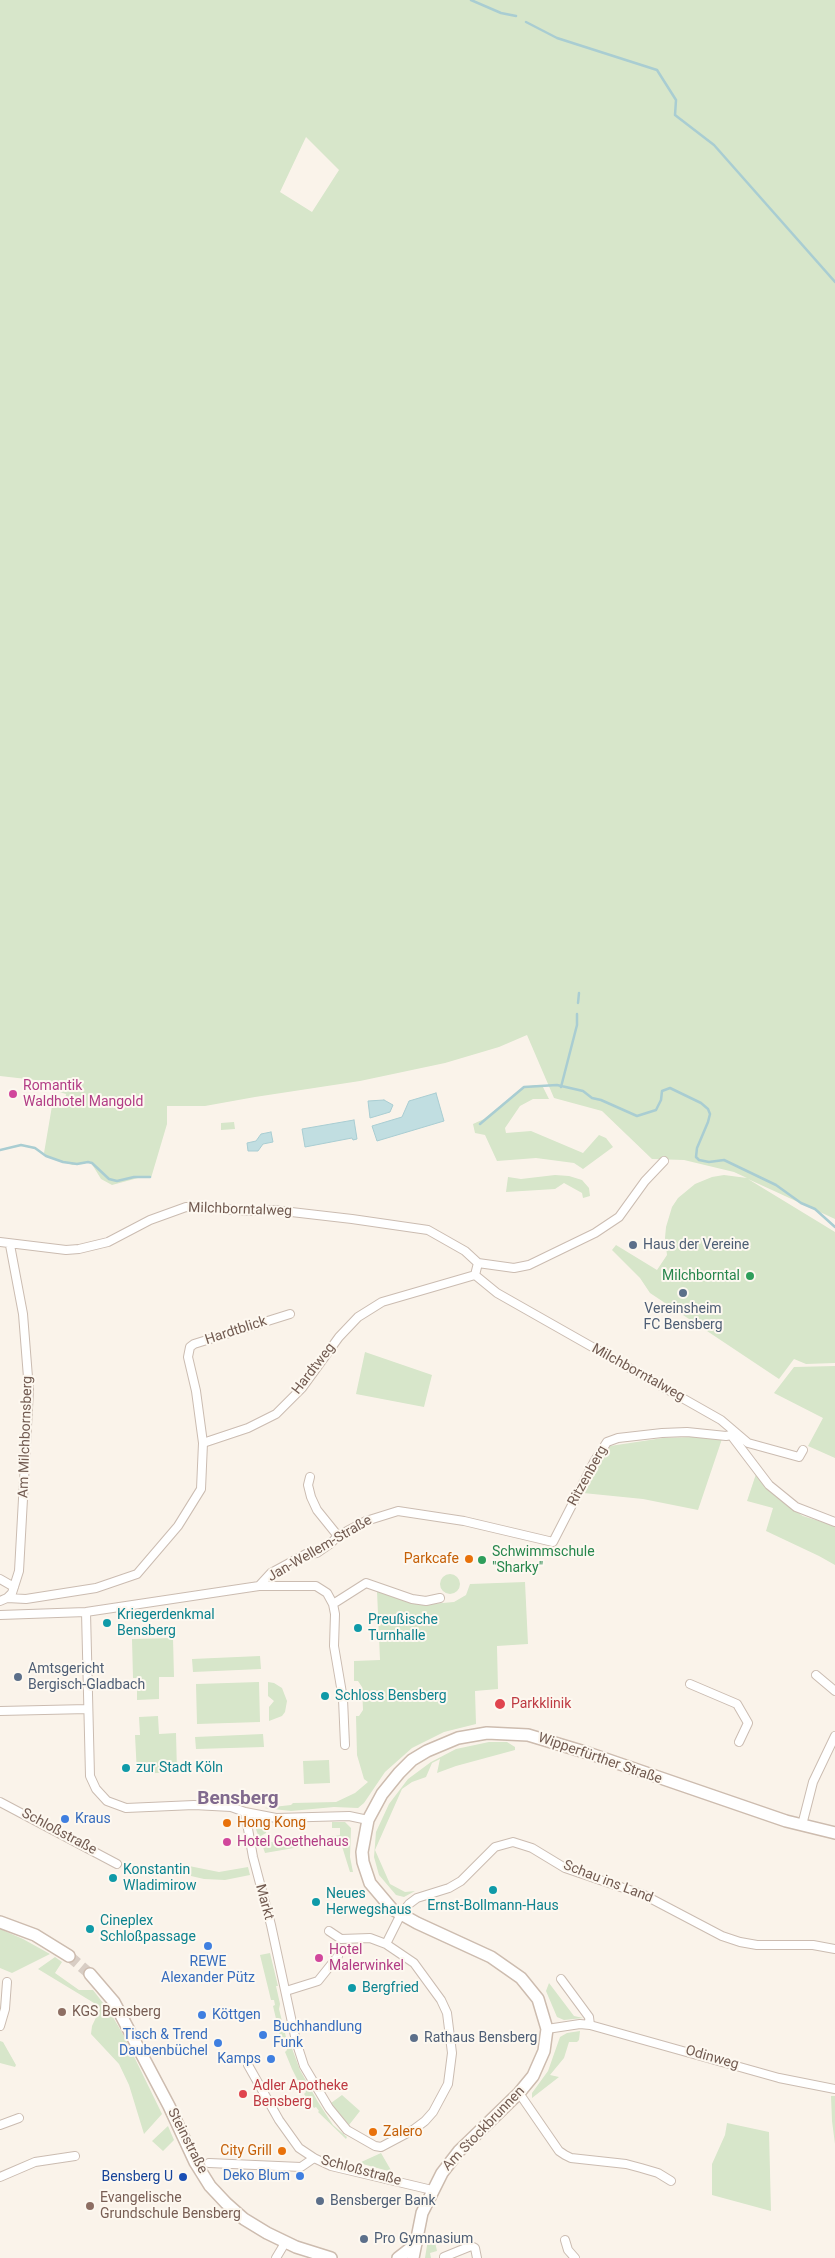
<!DOCTYPE html>
<meta charset="utf-8">
<style>
body{margin:0}
canvas{display:block;background:#faf3ea}
</style>
<canvas width="835" height="2258"></canvas>
<script>
const ctx = document.querySelector('canvas').getContext('2d');
ctx.lineJoin = 'round';
function paint(path, color) { ctx.fillStyle = color; ctx.fill(path, 'evenodd'); }
const toPath = rows => new Path2D(rows.map(r => 'M' + r).join(''));
function trace(path, color, width, dash) { ctx.strokeStyle = color; ctx.lineWidth = width; ctx.lineCap = dash ? 'butt' : 'round'; ctx.setLineDash(dash || []); ctx.stroke(path); }
function label(font, color, halo, rows, align = 'center') {
  ctx.font = font + ' Roboto,sans-serif'; ctx.lineWidth = 4; ctx.setLineDash([]); ctx.textBaseline = 'middle'; ctx.strokeStyle = halo; ctx.fillStyle = color; for (const [text, x, y, turn = 0] of rows) {
    ctx.save(); ctx.translate(x, y); ctx.rotate((+turn || 0) * Math.PI / 180); ctx.textAlign = isNaN(turn) ? turn : align; if (halo) ctx.strokeText(text, 0, 0); ctx.fillText(text, 0, 0); ctx.restore();
  }
}
paint(toPath([
 [0,0,835,0,835,1219,748,1179,835,1232,835,1363,806,1364,794,1359,779,1379,650,1293,640,1278,612,1250,616,1245,657,1270,667,1255,665,1238,666,1227,672,1207,678,1198,695,1184,712,1177,724,1175,747,1178,734,1172,684,1160,652,1159,602,1111,554,1098,527,1035,499,1047,445,1063,360,1081,255,1097,205,1106,167,1106,167,1124,151,1178,138,1178,112,1185,101,1179,90,1161,73,1165,48,1157,44,1153,52,1106,64,1108,66,1094,44,1087,44,1081,0,1076],
 [306,137,339,170,312,212,280,192],
 [537,1085,542,1085,549,1099,533,1099,520,1106,505,1128,506,1133,531,1131,583,1153,599,1135,606,1138,613,1147,583,1169,574,1163,536,1158,497,1161,485,1135,475,1133,473,1124,484,1119,523,1087],
 [234,1122,235,1129,221,1130,221,1123],
 [555,1175,569,1176,582,1180,589,1188,590,1196,583,1198,582,1193,564,1183,555,1189,506,1192,508,1177,521,1179],
 [365,1352,432,1375,424,1407,356,1394],
 [835,1366,835,1458,808,1446,823,1418,774,1393,794,1367],
 [693,1437,722,1439,698,1510,643,1499,583,1493,610,1446,663,1438],
 [756,1474,774,1495,789,1507,803,1516,835,1526,835,1565,819,1556,766,1531,773,1508,747,1501],
 '440 1584a10 10 0 1 1 20 0a10 10 0 1 1-20 0Z',
 [525,1582,528,1644,497,1646,498,1689,475,1691,476,1724,444,1732,412,1748,385,1772,364,1803,358,1808,334,1807,291,1811,264,1808,291,1805,293,1803,336,1802,355,1793,368,1782,364,1779,357,1755,356,1716,359,1716,363,1710,362,1687,358,1681,354,1681,354,1661,380,1660,377,1591,420,1605,454,1602,466,1595,470,1584],
 [173,1638,174,1677,159,1677,159,1699,137,1700,137,1678,133,1678,132,1639],
 [260,1656,261,1669,193,1672,192,1659],
 [259,1682,260,1722,197,1724,196,1684],
 [268,1682,274,1683,282,1688,287,1701,285,1712,282,1716,269,1721,269,1707,274,1701,268,1696],
 [158,1716,159,1734,176,1733,177,1772,137,1774,135,1735,140,1735,139,1717],
 [263,1734,264,1747,196,1749,195,1737],
 [489,1742,507,1742,515,1747,515,1750,456,1766,437,1773,440,1759,432,1763,426,1777,412,1782,402,1789,375,1850,390,1884,405,1892,415,1891,404,1897,396,1895,379,1875,374,1857,376,1832,389,1804,408,1779,431,1762,456,1749],
 [329,1760,330,1783,304,1784,303,1761],
 [259,1822,267,1823,266,1833,259,1837,255,1827],
 [332,1822,345,1822,351,1828,350,1857,353,1872,350,1872,340,1840,265,1853,261,1841,267,1839,271,1842,297,1844,316,1842,329,1837,340,1835,340,1828,332,1828],
 [189,1866,219,1872,248,1867,250,1875,225,1880,204,1879,191,1876],
 [0,1929,23,1939,50,1954,12,1973,0,1968],
 [270,1953,278,1986,276,1986,280,2004,279,2009,287,2041,290,2043,300,2070,318,2102,333,2125,347,2137,346,2139,318,2112,319,2111,316,2107,314,2108,304,2094,306,2092,304,2088,302,2089,292,2069,285,2052,287,2050,286,2045,283,2046,278,2029,280,2028,279,2023,277,2023,273,2006,275,2005,274,2000,271,2000,260,1955],
 [55,1957,62,1962,55,1973,79,1990,93,1990,110,2012,124,2036,162,2114,144,2134,129,2085,119,2064,91,2034,92,2026,100,2009,99,2006,38,1969],
 [549,1983,574,2016,583,2018,564,2020,557,2017,546,1991],
 [580,2031,579,2040,577,2042,569,2042,564,2058,550,2075,559,2077,532,2098,532,2093,548,2071,560,2037,567,2033],
 [0,2041,3,2042,16,2065,15,2067,0,2063],
 [342,2095,360,2111,349,2125,331,2103],
 [831,2096,835,2096,835,2144,832,2121],
 [727,2123,769,2132,771,2211,712,2195,712,2164,725,2135],
 [168,2126,174,2140,163,2151,152,2141],
 [381,2153,392,2172,359,2163],
 [428,2239,435,2242,437,2251,430,2253,431,2258,425,2258]
]), '#d7e6ca');
const water = toPath([
 [436,1093,444,1121,377,1141,372,1126,402,1117,409,1101,436,1093],
 [384,1100,393,1105,390,1112,370,1118,368,1101,384,1100],
 [354,1120,357,1139,353,1140,352,1138,305,1147,302,1129,354,1120],
 [271,1132,273,1142,263,1144,258,1151,248,1151,247,1143,256,1141,261,1134,271,1132]
]);
paint(water, '#c1dee1');
trace(water, '#a9cdd2', 1);
trace(toPath([
 [471,0,501,13,516,16],
 [526,22,557,38,657,70,676,100,675,115,714,145,835,282],
 [578,1003,579,993],
 [561,1087,577,1025,577,1014],
 [480,1124,524,1087,557,1085,583,1091,592,1098,601,1100,637,1116,656,1110,661,1100,662,1091,670,1088,701,1103,708,1109,710,1114,708,1122,697,1148,696,1157,699,1160,709,1162,724,1160,776,1185,801,1203,815,1209,835,1227],
 [0,1150,21,1145,35,1148,46,1156,63,1162,77,1164,88,1162,92,1163,109,1179,117,1181,134,1177,150,1177]
]), '#a9cdd2', 2.5);
trace(toPath([
 [69,1956,90,1974]
]), '#d8cdc4', 11, [11, 5.5]);
const street = toPath([
 [0,1242,66,1250,79,1249,108,1242,150,1220,186,1207,253,1211,274,1210,352,1219,428,1230,465,1251,478,1263],
 [475,1275,497,1293,721,1420,748,1443,799,1457,803,1450],
 [731,1435,769,1485,796,1507,835,1522],
 [203,1443,196,1391,188,1357,190,1347,194,1344,290,1314],
 [310,1477,308,1485,311,1497,317,1510,338,1536],
 [0,1579,14,1587],
 [259,1586,316,1586,327,1593,333,1604,335,1614,334,1646,343,1699,345,1745],
 [7,1598,12,1593,19,1571,29,1390,23,1314,10,1245],
 [0,1601,7,1598,26,1599,96,1588,137,1574,178,1526,201,1489,203,1443,248,1428,276,1414,302,1388,339,1337,358,1317,382,1302,475,1275,478,1263,514,1268,529,1265,595,1233,619,1217,645,1181,664,1161],
 [333,1604,366,1583,412,1599,426,1601,440,1598],
 [86,1612,90,1776,96,1789,107,1801,126,1808,194,1805,231,1807,245,1812,276,1818,349,1816,368,1820],
 [0,1615,86,1612,259,1586,271,1573,306,1554,317,1553,330,1544,338,1536,366,1521,398,1511,464,1521,553,1542,594,1462,607,1442,618,1438,662,1433,687,1432,726,1436,731,1435,733,1432],
 [816,1675,835,1691],
 [690,1684,737,1704,748,1723,739,1742],
 [0,1711,88,1709],
 [0,1802,117,1864],
 [245,1812,253,1857,271,1925,296,2041,304,2066,329,2108,347,2130,375,2146,381,2147,413,2130,425,2121,433,2112,448,2084,452,2053,447,2013,441,2000,414,1963,386,1944,370,1938,341,1939,329,1931],
 [802,1825,813,1782,835,1736],
 [386,1944,401,1914,409,1904,417,1898,449,1888,461,1881,495,1847,513,1842,532,1848,565,1868,644,1895,722,1936,740,1942,757,1945,813,1945,835,1949],
 [561,1979,589,2017,590,2025],
 [286,1991,318,1981,338,1956],
 [0,2026,5,2009,7,1982],
 [547,2029,580,2024,590,2025,779,2078,835,2089],
 [248,2065,279,2120,299,2148,314,2158,331,2166,432,2190],
 [519,2093,559,2151,565,2155,571,2158,626,2164,641,2168,658,2173,671,2181],
 [0,2125,19,2118],
 [209,2163,301,2167,314,2158],
 [0,2177,35,2162,75,2156],
 [565,2240,568,2250,575,2258],
 [444,2257,471,2246,475,2248,477,2258],
 [276,2258,285,2243]
]);
const secondary = toPath([
 [0,1922,35,1935,69,1956],
 [90,1974,114,2002,169,2106,195,2162,210,2186,226,2203,244,2219,267,2233,296,2247,331,2258],
 [398,2258,416,2244],
 [413,2258,422,2213,442,2173,459,2151,519,2093,533,2076,544,2051,547,2029,538,1999,521,1978,491,1957,417,1923,392,1909,370,1883,363,1862,362,1852,368,1820,382,1794,399,1773,412,1760,427,1751,458,1738,487,1733,528,1735,588,1753,786,1821,835,1833]
]);
trace(street, '#cbbcb1', 10);
trace(secondary, '#cdbcaf', 14);
trace(street, '#fff', 8);
trace(secondary, '#fff', 11);
for (const [x, y, r, color] of [
 [13,1094,5,"#d1479c"],
 [633,1245,5,"#5c6f8a"],
 [750,1276,5,"#2e9e5b"],
 [683,1293,5,"#5c6f8a"],
 [469,1559,5,"#e8710a"],
 [482,1560,5,"#2e9e5b"],
 [107,1623,5,"#0f9aa8"],
 [358,1628,5,"#0f9aa8"],
 [18,1677,5,"#5c6f8a"],
 [325,1696,5,"#0f9aa8"],
 [500,1704,6,"#e0444e"],
 [126,1768,5,"#0f9aa8"],
 [65,1819,5,"#3f7fe0"],
 [227,1823,5,"#e8710a"],
 [227,1842,5,"#d1479c"],
 [113,1878,5,"#0f9aa8"],
 [493,1890,5,"#0f9aa8"],
 [316,1902,5,"#0f9aa8"],
 [90,1929,5,"#0f9aa8"],
 [208,1946,5,"#3f7fe0"],
 [319,1958,5,"#d1479c"],
 [352,1988,5,"#0f9aa8"],
 [62,2012,5,"#8d6e63"],
 [202,2015,5,"#3f7fe0"],
 [263,2035,5,"#3f7fe0"],
 [414,2038,5,"#5c6f8a"],
 [218,2043,5,"#3f7fe0"],
 [271,2059,5,"#3f7fe0"],
 [243,2094,5,"#e0444e"],
 [373,2132,5,"#e8710a"],
 [282,2151,5,"#e8710a"],
 [300,2176,5,"#3f7fe0"],
 [183,2177,5,"#1a4fb4"],
 [320,2201,5,"#5c6f8a"],
 [90,2206,5,"#8d6e63"],
 [364,2239,5,"#5c6f8a"]
]) { const dot = new Path2D(); dot.arc(x, y, r, 0, 2 * Math.PI); ctx.fillStyle = color; ctx.fill(dot); trace(dot, '#fdf8f0', 2); }
label('14px', '#b23c85', '#fdf8f0', [
 ["Romantik",23,1086],
 ["Waldhotel Mangold",23,1102],
 ["Hotel Goethehaus",237,1842],
 ["Hotel",329,1950],
 ["Malerwinkel",329,1966]
], 'left');
label('14px', '#725b51', '#fdf8f0', [
 ["Milchborntalweg",240,1210,2],
 ["Hardtblick",236,1331,-18],
 ["Hardtweg",314,1369,-52],
 ["Milchborntalweg",638,1373,29],
 ["Am Milchbornsberg",26,1437,-88],
 ["Ritzenberg",588,1476,-61],
 ["Jan-Wellem-Straße",320,1549,-30],
 ["Wipperfürther Straße",600,1759,19],
 ["Schloßstraße",59,1832,28],
 ["Schau ins Land",608,1882,21],
 ["Markt",264,1902,75],
 ["Odinweg",712,2058,16],
 ["Am Stockbrunnen",484,2129,-46],
 ["Steinstraße",187,2141,63],
 ["Schloßstraße",361,2171,15]
]);
label('14px', '#4e5e75', '#fdf8f0', [
 ["Haus der Vereine",643,1245],
 ["Vereinsheim",683,1309,"center"],
 ["FC Bensberg",683,1325,"center"],
 ["Amtsgericht",28,1669],
 ["Bergisch-Gladbach",28,1685],
 ["Rathaus Bensberg",424,2038],
 ["Bensberger Bank",330,2201],
 ["Pro Gymnasium",374,2239]
], 'left');
label('14px', '#27864d', '#fdf8f0', [
 ["Milchborntal",740,1276],
 ["Schwimmschule",492,1552,"left"],
 ["\"Sharky\"",492,1568,"left"]
], 'right');
label('14px', '#c56008', '#fdf8f0', [
 ["Parkcafe",459,1559],
 ["Hong Kong",237,1823,"left"],
 ["Zalero",383,2132,"left"],
 ["City Grill",272,2151]
], 'right');
label('14px', '#0d838f', '#fdf8f0', [
 ["Kriegerdenkmal",117,1615],
 ["Bensberg",117,1631],
 ["Preußische",368,1620],
 ["Turnhalle",368,1636],
 ["Schloss Bensberg",335,1696],
 ["zur Stadt Köln",136,1768],
 ["Konstantin",123,1870],
 ["Wladimirow",123,1886],
 ["Neues",326,1894],
 ["Herwegshaus",326,1910],
 ["Ernst-Bollmann-Haus",493,1906,"center"],
 ["Cineplex",100,1921],
 ["Schloßpassage",100,1937],
 ["Bergfried",362,1988]
], 'left');
label('14px', '#be3a42', '#fdf8f0', [
 ["Parkklinik",511,1704],
 ["Adler Apotheke",253,2086],
 ["Bensberg",253,2102]
], 'left');
label('14px', '#366cbe', '#fdf8f0', [
 ["Kraus",75,1819],
 ["REWE",208,1962,"center"],
 ["Alexander Pütz",208,1978,"center"],
 ["Köttgen",212,2015],
 ["Buchhandlung",273,2027],
 ["Funk",273,2043],
 ["Tisch & Trend",208,2035,"right"],
 ["Daubenbüchel",208,2051,"right"],
 ["Kamps",261,2059,"right"],
 ["Deko Blum",290,2176,"right"]
], 'left');
label('14px', '#785e54', '#fdf8f0', [
 ["KGS Bensberg",72,2012],
 ["Evangelische",100,2198],
 ["Grundschule Bensberg",100,2214]
], 'left');
label('14px', '#164399', '#fdf8f0', [
 ["Bensberg U",173,2177]
], 'right');
label('bold 19px', '#80698d', '#fdf8f0', [
 ["Bensberg",238,1799]
]);
</script>
